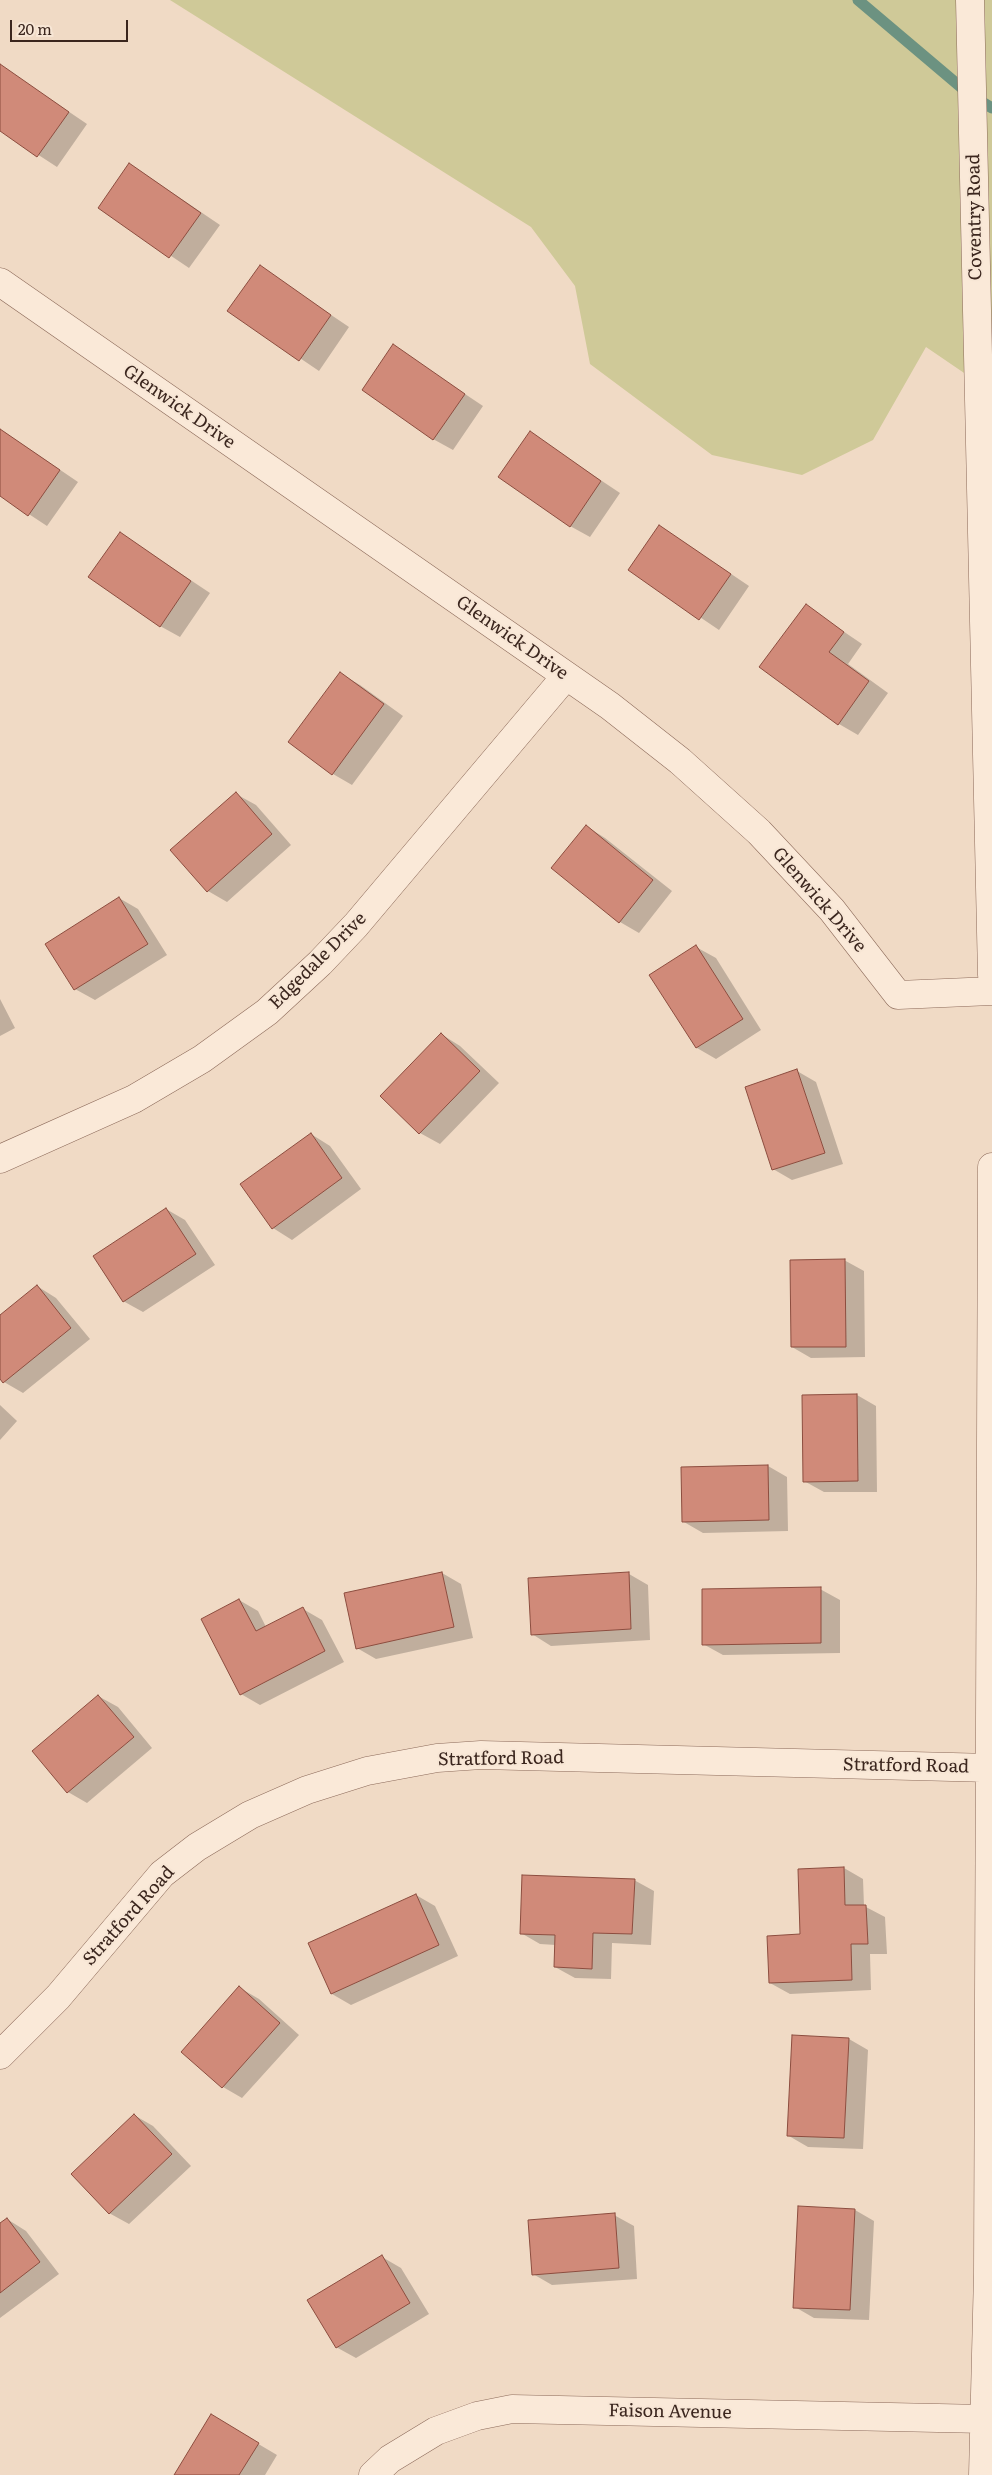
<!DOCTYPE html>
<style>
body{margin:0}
#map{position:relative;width:992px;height:2475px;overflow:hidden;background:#f0dac5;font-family:Literata,serif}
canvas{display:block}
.scale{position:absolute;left:10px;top:20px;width:118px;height:22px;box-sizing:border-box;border:2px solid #3b261e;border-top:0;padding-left:6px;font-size:15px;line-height:18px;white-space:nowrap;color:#3b261e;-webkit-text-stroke:4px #f7e6d5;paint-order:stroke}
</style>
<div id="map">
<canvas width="992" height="2475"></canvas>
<div class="scale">20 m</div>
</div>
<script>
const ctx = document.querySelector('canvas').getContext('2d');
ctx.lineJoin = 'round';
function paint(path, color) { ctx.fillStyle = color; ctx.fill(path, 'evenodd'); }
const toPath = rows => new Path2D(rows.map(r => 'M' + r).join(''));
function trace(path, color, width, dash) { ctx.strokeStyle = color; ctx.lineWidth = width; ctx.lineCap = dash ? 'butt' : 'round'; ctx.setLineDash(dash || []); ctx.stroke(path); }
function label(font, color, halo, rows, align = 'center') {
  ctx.font = font + ' Literata,serif'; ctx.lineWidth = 4; ctx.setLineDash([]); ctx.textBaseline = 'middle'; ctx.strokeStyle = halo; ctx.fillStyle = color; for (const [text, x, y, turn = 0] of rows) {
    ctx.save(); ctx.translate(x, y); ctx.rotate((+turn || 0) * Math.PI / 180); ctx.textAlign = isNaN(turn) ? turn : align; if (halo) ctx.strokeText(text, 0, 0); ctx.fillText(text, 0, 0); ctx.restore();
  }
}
paint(toPath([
 [170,0,992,0,992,392,926,347,873,440,802,475,712,455,590,364,575,286,531,227]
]), '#cfc998');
paint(toPath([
 [0,65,87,124,57,167,0,130],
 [130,164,220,225,189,268,100,208],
 [260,267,349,327,319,371,229,310],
 [393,346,483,406,453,450,433,439],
 [0,429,78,482,47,526,0,495],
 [530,433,620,493,590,537,570,526],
 [660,526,749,586,719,630,629,569],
 [120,533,210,593,180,637,160,626],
 [806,606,862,644,848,664,888,693,858,735,839,724],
 [341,674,360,685,403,716,352,785,333,774],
 [236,794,256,805,291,845,227,902,208,891],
 [586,826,605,838,672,891,639,933,620,922],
 [119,898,138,909,167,955,95,1000,75,989],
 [696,947,716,958,761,1030,716,1059,697,1048,651,976],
 [0,999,15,1028,0,1036],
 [441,1034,460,1046,499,1083,440,1144,420,1133,382,1096],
 [797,1071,816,1082,843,1164,792,1180,773,1169],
 [311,1134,330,1146,361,1189,292,1240,273,1228,242,1184],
 [166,1209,185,1220,215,1265,143,1312,123,1301],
 [844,1260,864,1271,865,1357,811,1358,792,1347],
 [37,1286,56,1298,90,1339,23,1393,4,1382,0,1377,0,1316],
 [857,1395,876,1406,877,1492,824,1492,804,1481],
 [0,1405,17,1421,0,1440],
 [768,1466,787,1477,788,1531,703,1533,684,1522],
 [442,1573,461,1584,473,1638,376,1659,357,1648],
 [629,1574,648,1585,650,1640,551,1646,532,1634],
 [820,1589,840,1600,840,1653,723,1655,703,1644],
 [239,1600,258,1611,266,1627,303,1609,322,1620,344,1662,260,1705,241,1694],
 [98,1696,118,1707,152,1748,87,1803,68,1792,33,1751],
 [844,1868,863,1879,864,1906,885,1917,887,1954,870,1954,871,1990,790,1994,770,1983],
 [634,1880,654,1891,651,1945,612,1943,611,1979,575,1978,555,1967,556,1945,540,1944,521,1933],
 [416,1895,435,1906,458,1956,351,2005,332,1994],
 [240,1988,259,1999,299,2035,242,2098,223,2087,183,2052],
 [849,2039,868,2050,863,2149,808,2147,789,2136],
 [134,2115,153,2126,191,2166,129,2224,109,2213],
 [855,2210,874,2221,869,2320,814,2318,795,2307],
 [614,2215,634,2226,637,2279,552,2285,533,2274],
 [7,2219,26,2231,59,2274,0,2318,0,2225],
 [382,2257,401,2268,429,2314,356,2358,336,2347],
 [211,2416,277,2455,265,2475,176,2475]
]), '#0003');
trace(toPath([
 [858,0,969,94,992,108]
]), '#6c9281', 11);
const building = toPath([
 [0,64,69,112,37,157,0,131,0,64],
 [129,163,201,213,169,258,98,208,129,163],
 [260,265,331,315,299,361,227,311,260,265],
 [393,344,465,394,433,440,362,390,393,344],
 [0,429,60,470,28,516,0,496,0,429],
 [530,431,601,481,570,527,498,477,530,431],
 [659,525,731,574,699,620,628,570,659,525],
 [120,532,191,581,160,627,88,577,120,532],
 [806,604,844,632,829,652,869,681,838,725,759,667,806,604],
 [340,672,384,704,332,775,288,742,340,672],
 [236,792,272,834,207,892,170,850,236,792],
 [586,825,653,880,619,923,551,868,586,825],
 [119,897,148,944,74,990,45,944,119,897],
 [696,945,743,1019,696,1048,649,975,696,945],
 [441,1033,480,1071,419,1134,380,1096,441,1033],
 [797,1069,825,1153,772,1170,745,1087,797,1069],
 [311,1133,342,1178,272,1229,240,1184,311,1133],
 [166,1208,196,1254,123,1302,93,1256,166,1208],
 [845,1259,846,1347,791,1347,790,1260,845,1259],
 [37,1285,71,1328,3,1383,0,1379,0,1315,37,1285],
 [857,1394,858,1481,803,1482,802,1395,857,1394],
 [768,1465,769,1520,682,1522,681,1467,768,1465],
 [442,1572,454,1627,356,1649,344,1593,442,1572],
 [629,1572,631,1629,531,1635,528,1578,629,1572],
 [821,1587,821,1643,702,1645,702,1589,821,1587],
 [239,1599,256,1631,303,1607,325,1651,240,1695,201,1619,239,1599],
 [98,1695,134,1737,67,1793,32,1751,98,1695],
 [844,1867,845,1905,866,1905,868,1944,851,1944,852,1980,769,1983,767,1936,800,1934,798,1869,844,1867],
 [522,1875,635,1879,632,1934,593,1933,592,1969,554,1967,555,1935,520,1934,522,1875],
 [416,1894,439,1945,331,1994,308,1943,416,1894],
 [239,1986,280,2023,222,2088,181,2052,239,1986],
 [792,2035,849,2038,844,2138,787,2136,792,2035],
 [134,2114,172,2154,109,2214,71,2174,134,2114],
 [798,2206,855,2209,850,2310,793,2308,798,2206],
 [615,2213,619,2268,532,2275,528,2220,615,2213],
 [7,2218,40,2262,0,2293,0,2223,7,2218],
 [382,2255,410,2303,336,2348,307,2300,382,2255],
 [211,2414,259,2443,239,2475,174,2475,211,2414]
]);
paint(building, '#d08a79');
trace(building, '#8c4d3f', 1);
const minor = toPath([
 [970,0,992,975],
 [0,282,610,706,680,761,759,832,832,910,898,995,992,991],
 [0,1159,134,1099,202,1059,267,1012,320,963,356,925,566,676],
 [0,2055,58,1997,162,1874,197,1847,250,1815,307,1790,367,1771,437,1758,481,1755,991,1768],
 [373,2475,390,2459,436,2431,477,2416,512,2409,985,2419],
 [983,2475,988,2273,992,1167]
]);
trace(minor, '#8c6a5a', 29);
trace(minor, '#fae9d8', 28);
label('18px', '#3b261e', '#f7e6d5', [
 ["Coventry Road",975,217,-91],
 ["Glenwick Drive",179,407,35],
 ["Glenwick Drive",512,638,35],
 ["Glenwick Drive",819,900,49],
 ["Edgedale Drive",318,961,-45],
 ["Stratford Road",501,1759,-1],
 ["Stratford Road",906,1766,1],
 ["Stratford Road",129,1916,-48],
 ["Faison Avenue",670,2412,1]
]);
</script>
